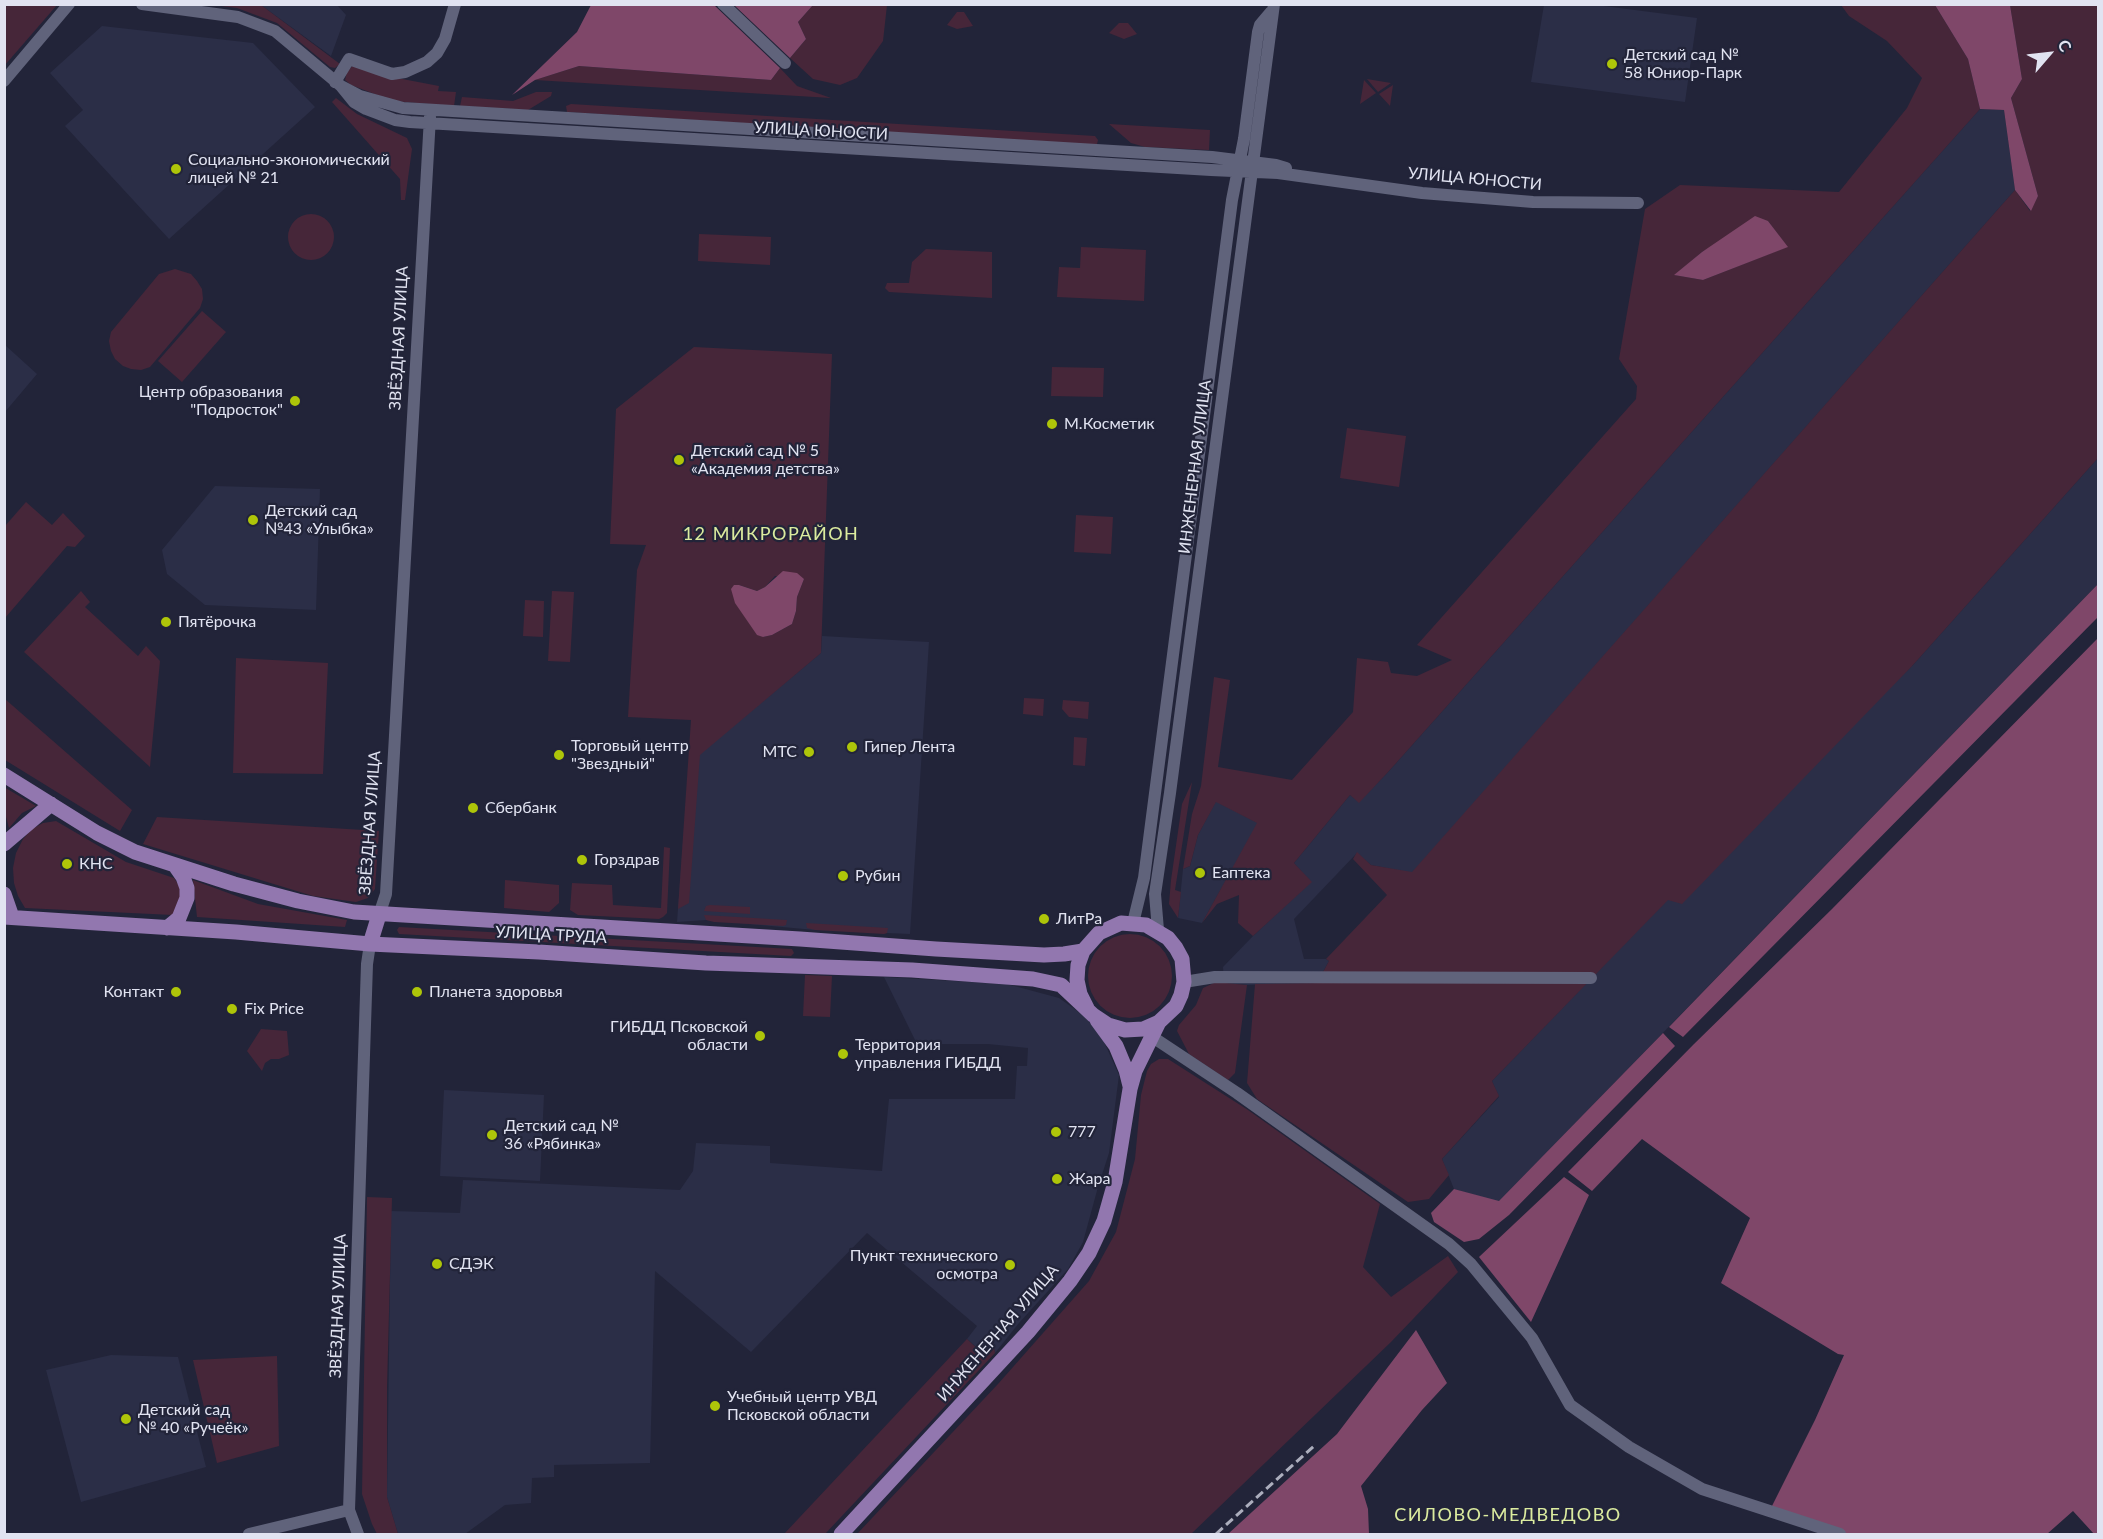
<!DOCTYPE html>
<meta charset="utf-8">
<style>
body{margin:0}
#map{position:relative;width:2103px;height:1539px;overflow:hidden;background:#222439;font-family:Lato,sans-serif}
canvas{display:block}
.frame{position:absolute;inset:0;border:6px solid #e1e3f1;pointer-events:none}
.north{position:absolute;left:2019px;top:24px;width:60px;height:60px;-webkit-text-stroke:4px #222439;paint-order:stroke;rotate:62deg;font-size:16px;font-weight:700;line-height:24px;text-align:center;color:#e1e3f1}
.north::after{content:'';display:block;margin:auto;width:21px;height:27px;background:#e1e3f1;clip-path:polygon(50% 0,100% 100%,50% 72%,0 100%)}
</style>
<div id="map">
<canvas width="2103" height="1539"></canvas>
<div class="frame"></div>
<div class="north">С</div>
</div>
<script>
const ctx = document.querySelector('canvas').getContext('2d');
ctx.lineJoin = 'round';
function paint(path, color) { ctx.fillStyle = color; ctx.fill(path, 'evenodd'); }
const toPath = rows => new Path2D(rows.map(r => 'M' + r).join(''));
function trace(path, color, width, dash) { ctx.strokeStyle = color; ctx.lineWidth = width; ctx.lineCap = dash ? 'butt' : 'round'; ctx.setLineDash(dash || []); ctx.stroke(path); }
function label(font, color, halo, rows, align = 'center') {
  ctx.font = font + ' Lato,sans-serif'; ctx.lineWidth = 4.5; ctx.setLineDash([]); ctx.textBaseline = 'middle'; ctx.strokeStyle = halo; ctx.fillStyle = color; for (const [text, x, y, turn = 0] of rows) {
    ctx.save(); ctx.translate(x, y); ctx.rotate((+turn || 0) * Math.PI / 180); ctx.textAlign = isNaN(turn) ? turn : align; if (halo) ctx.strokeText(text, 0, 0); ctx.fillText(text, 0, 0); ctx.restore();
  }
}
paint(toPath([
 [261,5,337,5,346,15,331,56],
 [1544,5,1596,5,1697,18,1685,102,1531,82],
 [102,26,253,43,315,107,169,239,65,126,83,110,50,73],
 [1980,109,2004,110,2015,190,1412,873,1371,865,1357,853,1294,919,1304,959,1326,959,1329,961,1317,983,1247,985,1224,983,1223,967,1253,936,1311,882,1294,863,1350,795,1359,802,1389,771],
 [5,345,37,374,5,412],
 [2098,458,2098,584,1499,1202,1454,1189,1442,1159,1499,1097,1492,1081,1668,899,1913,665],
 [215,486,320,489,316,610,205,605,167,574,162,550],
 [822,636,929,642,910,934,815,930,706,920,677,922,692,720,720,737,821,653],
 [1216,801,1258,823,1202,923,1178,918,1183,869,1190,866,1198,835],
 [884,977,1007,984,1059,998,1086,1017,1100,1033,1119,1075,1109,1153,1098,1187,1083,1242,1068,1269,1019,1323,995,1353,993,1342,983,1353,967,1339,977,1326,867,1233,751,1352,655,1271,650,1463,554,1465,554,1477,532,1478,531,1503,505,1505,465,1534,398,1534,387,1497,391,1211,460,1213,463,1180,680,1190,693,1171,696,1143,770,1146,770,1163,882,1171,889,1099,1015,1099,1017,1066,1027,1066,1028,1048,988,1044,917,1044],
 [444,1090,544,1095,540,1181,440,1176],
 [111,1355,178,1357,206,1467,81,1502,46,1370]
]), '#2b2e47');
paint(toPath([
 [5,4,57,5,5,65,4,5],
 [214,5,261,5,340,64,335,68,330,67,277,23,237,8],
 [813,5,887,5,883,41,857,78,840,85,813,79,790,58,806,39,798,22],
 [1841,5,1935,5,1968,59,1980,109,1389,771,1359,803,1350,795,1294,863,1312,882,1253,936,1238,923,1239,895,1217,904,1202,923,1257,823,1216,802,1198,835,1190,866,1183,869,1192,814,1201,786,1214,677,1230,680,1218,767,1292,780,1353,712,1357,658,1388,662,1391,673,1417,676,1452,660,1417,645,1636,399,1637,386,1619,359,1645,209,1680,185,1839,192,1907,108,1922,78,1887,41,1849,16],
 [1768,221,1787,247,1703,280,1675,275,1702,252,1721,241],
 [2010,5,2098,5,2098,458,1913,665,1682,904,1668,900,1492,1081,1499,1096,1442,1159,1449,1175,1429,1199,1408,1202,1257,1099,1247,1083,1255,984,1317,983,1329,961,1326,959,1387,895,1353,859,1357,852,1371,865,1412,872,2015,190,2030,211,2038,196,2011,98,2022,79],
 [957,12,964,12,973,26,957,29,947,25],
 [1119,23,1128,23,1137,34,1124,39,1109,33],
 [353,65,392,77,439,86,438,91,456,92,454,106,393,101,351,85,345,80,347,72],
 [579,66,771,80,780,68,797,86,831,98,535,80],
 [1367,79,1391,83,1378,92],
 [1364,80,1376,93,1360,104],
 [1393,85,1390,106,1379,94],
 [536,92,552,92,551,96,528,110,460,106,462,97,513,101],
 [336,98,357,114,407,138,412,149,405,200,401,200,400,179,332,102],
 [571,104,1095,136,1098,140,1097,144,1093,145,567,112,566,106],
 [1109,124,1210,130,1209,150,1145,147,1131,143],
 '288 237a23 23 0 1 1 46 0a23 23 0 1 1-46 0Z',
 [699,234,771,237,770,265,698,261],
 [1081,247,1146,250,1144,301,1057,297,1059,267,1080,268],
 [926,249,992,252,992,298,889,292,885,288,887,283,909,283,912,262],
 [175,269,191,274,197,281,202,289,203,299,200,308,150,367,141,370,131,369,123,366,115,359,111,351,109,341,111,332,159,274],
 [202,311,226,332,182,382,158,361],
 [694,347,832,354,821,653,700,755,689,903,678,909,691,720,628,717,637,570,646,545,610,544,616,409],
 [775,576,804,579,797,597,796,611,792,624,772,635,763,637,739,585,757,591,765,587],
 [1052,367,1104,368,1103,397,1051,396],
 [1347,428,1406,436,1399,487,1340,478],
 [26,502,52,525,63,513,85,536,75,547,67,546,5,618,5,526],
 [1076,515,1113,517,1111,554,1074,552],
 [81,591,90,602,85,607,138,656,146,646,160,661,150,767,24,652],
 [552,591,574,592,570,662,548,661],
 [525,600,544,601,543,637,523,636],
 [236,658,328,663,323,774,233,773],
 [1024,698,1044,699,1043,716,1023,714],
 [5,699,132,810,120,831,5,760],
 [1063,700,1089,702,1088,719,1069,717,1062,709],
 [1074,737,1087,738,1085,766,1073,765],
 [1192,782,1175,890,1181,892,1178,918,1169,904,1171,880,1182,804],
 [4,787,36,806,22,813,9,828,5,813],
 [157,817,379,831,375,889,368,898,356,902,313,896,143,844],
 [56,821,126,862,174,878,180,887,181,898,173,915,25,908,18,896,14,883,13,868,16,853,23,839,32,829,43,823],
 [664,847,670,848,667,913,663,917,659,919,578,915,570,910,572,883,612,885,613,905,661,908],
 [193,880,258,904,347,920,345,927,197,917],
 [505,880,559,885,559,903,549,912,504,908],
 [710,905,750,907,750,914,704,911,706,906],
 [704,915,787,920,786,925,783,926,714,922,706,920],
 [806,923,888,928,887,933,884,934,815,930,807,928],
 [399,927,792,949,794,953,791,956,399,934,397,930],
 '1088 976a42 42 0 1 1 84 0a42 42 0 1 1-84 0Z',
 [805,975,832,976,830,1017,803,1016],
 [1216,982,1247,985,1235,1073,1228,1080,1189,1054,1177,1031,1179,1025,1196,1005,1203,988],
 [261,1029,287,1031,289,1055,279,1059,271,1059,265,1063,262,1071,247,1051],
 [1159,1059,1168,1059,1248,1110,1380,1204,1363,1267,1391,1297,1448,1256,1458,1272,1391,1342,1191,1534,857,1534,998,1384,1089,1281,1116,1232,1135,1159,1141,1095,1147,1071,1151,1064],
 [367,1197,392,1198,387,1388,387,1497,398,1534,377,1534,372,1524,362,1494],
 [967,1339,982,1353,993,1341,995,1353,825,1534,784,1534],
 [277,1356,279,1446,217,1463,193,1360]
]), '#462639');
paint(toPath([
 [591,5,714,5,780,68,771,80,579,66,535,80,512,95,577,32],
 [734,5,813,5,798,22,806,39,790,58],
 [1935,5,2010,5,2022,79,2011,98,2038,196,2031,211,2015,190,2004,110,1980,109,1968,59],
 [1755,216,1768,221,1788,247,1703,280,1674,275,1702,252],
 [783,571,797,573,804,579,797,597,796,611,792,624,772,635,763,637,757,635,735,603,731,589,734,585,739,585,757,591,765,587],
 [2098,584,2098,617,1683,1037,1669,1027],
 [2098,638,2098,1534,2094,1534,2073,1511,2047,1534,1847,1534,1770,1510,1815,1420,1844,1355,1838,1354,1721,1283,1750,1218,1642,1139,1592,1191,1568,1172,1694,1044,1832,909],
 [1663,1033,1675,1046,1509,1215,1479,1239,1464,1242,1434,1222,1431,1213,1454,1189,1499,1201],
 [1564,1177,1589,1195,1531,1322,1479,1257],
 [1416,1330,1447,1383,1422,1410,1361,1486,1368,1509,1369,1534,1228,1534,1337,1434]
]), '#7f4769');
trace(toPath([
 [142,4,238,17,275,31,341,86,360,96,403,108,1212,157,1276,165,1286,168],
 [723,4,785,63],
 [4,81,69,4],
 [335,82,349,59,392,74,405,72,427,62,437,53,445,39,455,4],
 [341,86,354,102,366,109,395,120,410,122,1211,170,1278,173,1422,193,1533,202,1638,203],
 [379,915,386,894,430,117],
 [1133,923,1144,878,1232,200,1244,139,1258,32,1260,25,1271,12],
 [1158,930,1155,894,1170,793,1274,4],
 [1184,982,1215,977,1591,978],
 [1151,1036,1237,1093,1449,1244,1471,1264,1532,1338,1570,1405,1629,1447,1702,1489,1840,1534],
 [249,1534,349,1510],
 [358,1534,349,1510,367,964,370,944]
]), '#60637b', 12);
trace(toPath([
 [4,775,97,833,135,852,234,884,298,901,354,912,800,939,936,949,1044,955,1064,954,1083,951],
 [4,844,51,804],
 [4,894,12,917],
 [4,917,236,932,370,944,539,952,706,963,912,970,1033,979,1061,985,1093,1015,1108,1025,1125,1030,1143,1029,1159,1022,1176,1006,1181,995,1184,982,1182,959,1176,948,1168,938,1146,925,1121,923,1099,933,1083,951,1078,965,1077,980,1080,994,1087,1008],
 [167,928,179,918,187,898,187,888,183,877,176,867],
 [370,944,379,915],
 [1097,1020,1116,1046,1126,1070,1130,1086],
 [841,1534,1028,1332,1070,1281,1089,1253,1104,1221,1115,1182,1130,1089,1135,1071,1159,1022]
]), '#9277af', 15);
trace(toPath([
 [1216,1534,1314,1446]
]), '#acaebd', 3, [9, 4.5]);
for (const [x, y, r, color] of [
 [1612,64,6,"#aec509"],
 [176,169,6,"#aec509"],
 [295,401,6,"#aec509"],
 [1052,424,6,"#aec509"],
 [679,460,6,"#aec509"],
 [253,520,6,"#aec509"],
 [166,622,6,"#aec509"],
 [852,747,6,"#aec509"],
 [809,752,6,"#aec509"],
 [559,755,6,"#aec509"],
 [473,808,6,"#aec509"],
 [582,860,6,"#aec509"],
 [67,864,6,"#aec509"],
 [1200,873,6,"#aec509"],
 [843,876,6,"#aec509"],
 [1044,919,6,"#aec509"],
 [176,992,6,"#aec509"],
 [417,992,6,"#aec509"],
 [232,1009,6,"#aec509"],
 [760,1036,6,"#aec509"],
 [843,1054,6,"#aec509"],
 [1056,1132,6,"#aec509"],
 [492,1135,6,"#aec509"],
 [1057,1179,6,"#aec509"],
 [437,1264,6,"#aec509"],
 [1010,1265,6,"#aec509"],
 [715,1406,6,"#aec509"],
 [126,1419,6,"#aec509"]
]) { const dot = new Path2D(); dot.arc(x, y, r, 0, 2 * Math.PI); ctx.fillStyle = color; ctx.fill(dot); trace(dot, '#222439', 2); }
label('16px', '#e1e3f1', '#222439', [
 ["Детский сад №",1624,55],
 ["58 Юниор-Парк",1624,73],
 ["Социально-экономический",188,160],
 ["лицей № 21",188,178],
 ["Центр образования",283,392,"right"],
 ["\"Подросток\"",283,410,"right"],
 ["М.Косметик",1064,424],
 ["Детский сад № 5",691,451],
 ["«Академия детства»",691,469],
 ["Детский сад",265,511],
 ["№43 «Улыбка»",265,529],
 ["Пятёрочка",178,622],
 ["Торговый центр",571,746],
 ["\"Звездный\"",571,764],
 ["Гипер Лента",864,747],
 ["МТС",797,752,"right"],
 ["Сбербанк",485,808],
 ["Горздрав",594,860],
 ["КНС",79,864],
 ["Еаптека",1212,873],
 ["Рубин",855,876],
 ["ЛитРа",1056,919],
 ["Контакт",164,992,"right"],
 ["Планета здоровья",429,992],
 ["Fix Price",244,1009],
 ["ГИБДД Псковской",748,1027,"right"],
 ["области",748,1045,"right"],
 ["Территория",855,1045],
 ["управления ГИБДД",855,1063],
 ["Детский сад №",504,1126],
 ["36 «Рябинка»",504,1144],
 ["777",1068,1132],
 ["Жара",1069,1179],
 ["Пункт технического",998,1256,"right"],
 ["осмотра",998,1274,"right"],
 ["СДЭК",449,1264],
 ["Учебный центр УВД",727,1397],
 ["Псковской области",727,1415],
 ["Детский сад",138,1410],
 ["№ 40 «Ручеёк»",138,1428]
], 'left');
label('16px', '#e1e3f1', '#222439', [
 ["УЛИЦА ЮНОСТИ",821,131,3],
 ["УЛИЦА ЮНОСТИ",1475,179,5],
 ["ЗВЁЗДНАЯ УЛИЦА",399,338,-87],
 ["ИНЖЕНЕРНАЯ УЛИЦА",1195,467,-83],
 ["ЗВЁЗДНАЯ УЛИЦА",370,823,-86],
 ["УЛИЦА ТРУДА",551,935,3],
 ["ЗВЁЗДНАЯ УЛИЦА",338,1306,-88],
 ["ИНЖЕНЕРНАЯ УЛИЦА",998,1333,-49]
]);
ctx.letterSpacing = '1.5px';
label('18px', '#dcec9f', '#222439', [
 ["12 МИКРОРАЙОН",771,534],
 ["СИЛОВО-МЕДВЕДОВО",1508,1515]
]);
ctx.letterSpacing = '0px';
</script>
